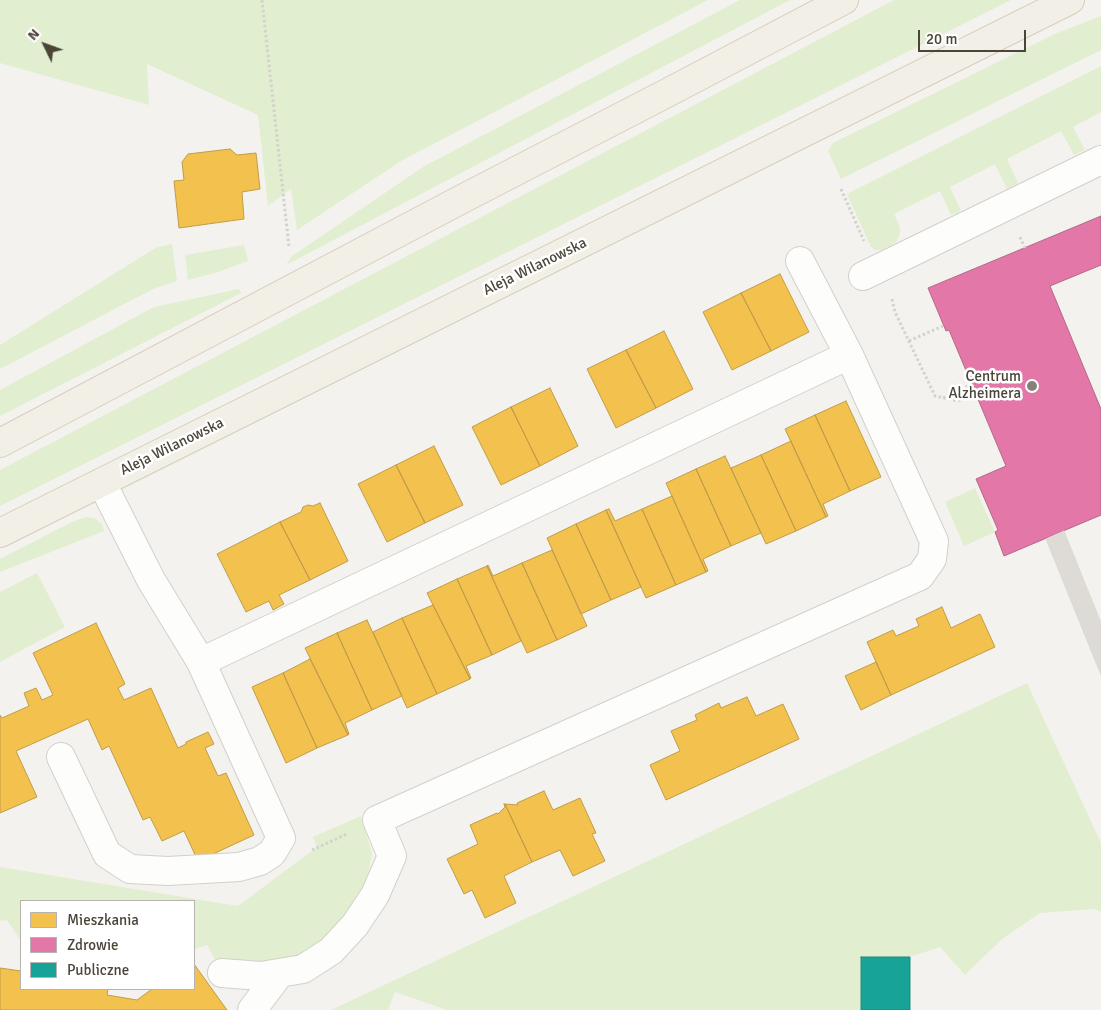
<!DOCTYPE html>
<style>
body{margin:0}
#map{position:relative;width:1101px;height:1010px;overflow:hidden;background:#f4f2ee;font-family:Signika,sans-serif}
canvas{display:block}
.legend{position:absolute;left:20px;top:900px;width:175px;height:90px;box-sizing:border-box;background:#fff;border:1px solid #b7b4b0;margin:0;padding:6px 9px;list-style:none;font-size:15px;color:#4b4439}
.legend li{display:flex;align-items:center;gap:10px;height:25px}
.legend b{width:25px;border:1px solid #b7b4b0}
.north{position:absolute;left:20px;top:20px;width:50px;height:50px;-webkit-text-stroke:4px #fff;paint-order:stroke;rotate:312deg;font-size:14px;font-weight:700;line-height:20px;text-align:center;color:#4b4439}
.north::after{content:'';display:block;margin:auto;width:18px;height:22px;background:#4b4439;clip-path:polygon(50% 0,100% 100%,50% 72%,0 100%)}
.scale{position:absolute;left:918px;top:30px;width:108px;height:22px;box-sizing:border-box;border:2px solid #4b4439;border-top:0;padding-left:6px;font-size:15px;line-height:18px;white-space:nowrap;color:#4b4439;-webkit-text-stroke:4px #fff;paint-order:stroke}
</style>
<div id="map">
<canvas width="1101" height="1010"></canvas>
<ul class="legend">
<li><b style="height:14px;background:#f2c14e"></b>Mieszkania</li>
<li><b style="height:14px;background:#e377a8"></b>Zdrowie</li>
<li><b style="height:14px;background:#17a398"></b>Publiczne</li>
</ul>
<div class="north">N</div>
<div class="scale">20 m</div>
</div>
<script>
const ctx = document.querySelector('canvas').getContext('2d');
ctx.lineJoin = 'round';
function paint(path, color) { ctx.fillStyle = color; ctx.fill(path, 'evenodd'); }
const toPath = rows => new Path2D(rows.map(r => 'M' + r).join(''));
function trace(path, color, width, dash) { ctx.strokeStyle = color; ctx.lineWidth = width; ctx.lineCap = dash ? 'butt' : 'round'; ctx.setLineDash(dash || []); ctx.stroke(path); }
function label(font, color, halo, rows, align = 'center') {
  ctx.font = font + ' Signika,sans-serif'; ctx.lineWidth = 5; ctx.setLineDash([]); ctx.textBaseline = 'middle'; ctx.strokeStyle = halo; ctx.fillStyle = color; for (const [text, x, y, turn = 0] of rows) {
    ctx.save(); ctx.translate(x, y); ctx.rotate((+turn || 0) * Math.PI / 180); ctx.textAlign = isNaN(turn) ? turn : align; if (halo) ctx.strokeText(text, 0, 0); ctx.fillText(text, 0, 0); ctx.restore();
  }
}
paint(toPath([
 [0,0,708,0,401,161,297,230,291,189,268,206,258,115,147,64,149,105,0,63],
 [740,0,790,0,286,265,292,256,423,167],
 [894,0,1011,0,0,506,0,470],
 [1101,16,1101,50,841,179,828,151,833,143,1057,33],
 [1101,66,1101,112,1073,127,1085,150,1074,155,1061,131,1007,159,1018,183,1007,189,995,164,950,187,961,211,951,215,940,191,894,214,900,227,900,233,897,241,890,246,881,250,875,250,871,247,847,194],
 [172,244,177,281,153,289,0,369,0,345,157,247],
 [244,245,248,261,218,272,188,280,185,255],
 [239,289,241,293,0,416,0,390,154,307],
 [975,488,995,532,964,546,945,502],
 [86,517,94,518,102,524,104,531,0,572,0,559,72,522],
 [37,573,65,627,0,662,0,592],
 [1027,683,1101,843,1101,912,1094,909,1040,913,1002,939,965,975,940,947,910,957,861,957,861,1010,447,1010,395,992,388,1010,331,1010],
 [361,816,372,853,365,892,322,944,292,958,266,962,216,961,207,945,194,949,194,901,21,901,21,941,7,920,0,921,0,867,238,906,317,847,313,837]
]), '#e1eecf');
const homes = toPath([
 [230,149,237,155,256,153,260,189,242,192,244,219,179,228,174,181,184,180,182,162,188,154,230,149],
 [780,274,809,332,771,351,741,293,780,274],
 [741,293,771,351,732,370,703,312,741,293],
 [664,331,693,389,656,408,626,350,664,331],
 [626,350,656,408,616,428,587,369,626,350],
 [550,388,578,446,540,466,511,407,550,388],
 [846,401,881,477,850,491,815,415,846,401],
 [511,407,540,466,501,485,472,427,511,407],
 [815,415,850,491,823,504,828,516,826,517,785,429,815,415],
 [791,441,826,517,796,531,761,455,791,441],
 [434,446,463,505,425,523,396,465,434,446],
 [761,455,796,531,766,544,731,468,761,455],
 [725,456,761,533,731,546,696,469,725,456],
 [396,465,425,523,387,542,358,484,396,465],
 [696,469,731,546,703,559,708,571,706,572,666,483,696,469],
 [672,496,706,572,676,585,642,509,672,496],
 [320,503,348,561,310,580,280,522,301,512,303,507,308,505,313,506,320,503],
 [609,509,615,521,642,509,676,585,646,598,606,510,609,509],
 [606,510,641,587,611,600,576,524,606,510],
 [280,522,310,580,279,595,284,604,273,610,269,601,246,612,217,554,280,522],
 [576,524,611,600,581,614,547,538,576,524],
 [552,550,587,626,557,640,522,563,552,550],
 [522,563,557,640,527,653,487,566,488,565,493,576,522,563],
 [487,566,521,641,492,655,457,579,487,566],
 [457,579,492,655,466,666,471,678,470,679,427,593,457,579],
 [433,605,470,679,437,694,402,618,433,605],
 [942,607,951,628,980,614,995,647,891,695,867,642,893,630,896,636,919,626,916,619,942,607],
 [402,618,437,694,407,708,373,632,402,618],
 [367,620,402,696,372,710,337,633,367,620],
 [96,623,125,684,118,688,124,700,151,688,178,748,186,744,186,742,208,732,214,744,205,748,218,776,226,773,254,835,198,861,184,831,162,841,150,817,143,820,109,746,102,750,88,719,16,751,37,797,0,813,0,715,2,718,29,706,24,693,36,688,42,700,53,695,33,653,96,623],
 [337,633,372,710,345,723,349,734,348,735,305,648,337,633],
 [310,659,348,735,317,748,283,673,310,659],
 [876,662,891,695,861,710,845,676,876,662],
 [283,673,317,748,286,763,252,687,283,673],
 [747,697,756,716,783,704,799,739,666,800,650,765,680,751,671,731,697,720,695,715,719,703,721,708,747,697],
 [544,791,553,810,580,798,596,833,592,834,605,861,573,876,560,850,532,862,505,804,518,805,517,803,544,791],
 [504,804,505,804,532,862,504,876,516,903,485,918,472,890,464,894,447,859,478,844,470,825,497,813,498,814,505,807,504,804],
 [194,964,227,1010,0,1010,0,968,21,971,21,989,108,989,107,995,137,1000,152,989,194,989,194,964]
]);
paint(homes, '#f2c14e');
trace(homes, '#c09c48', 1);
const health = toPath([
 [1101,216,1101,265,1050,286,1101,409,1101,515,1004,556,995,532,998,530,976,479,1006,466,949,330,946,331,928,288,1101,216]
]);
paint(health, '#e377a8');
trace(health, '#b56887', 1);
const public = toPath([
 [861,957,910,957,910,1010,861,1010,861,957]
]);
paint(public, '#17a398');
trace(public, '#27867c', 1);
const building = toPath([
 [1064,531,1101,623,1101,675,1046,539,1064,531]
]);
paint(building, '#dedbd6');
trace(building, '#dcd9d4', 1);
const minor = toPath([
 [800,261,849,355],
 [863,276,1101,160],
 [201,662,849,355,934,541,932,559,920,576,377,820,392,856,375,895,355,925,331,951,303,969,261,976,222,973],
 [61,757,107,854,130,869,168,871,239,867,260,861,272,853,281,838,201,662,151,580,102,483],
 [252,1010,280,973]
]);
const major = toPath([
 [0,443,464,198,667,93,844,0],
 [0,533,1070,0]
]);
trace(minor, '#d2d0cb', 30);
trace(major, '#d6cebb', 30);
trace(toPath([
 [262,0,289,247],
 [841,189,864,241],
 [1020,237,1025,248],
 [892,299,895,312,935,396,958,401,976,394],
 [909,341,943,326],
 [943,398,972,384],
 [312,850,347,834]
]), '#d3d2cc', 3, [2.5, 2.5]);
trace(minor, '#fdfdfc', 28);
trace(major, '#f2efe6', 28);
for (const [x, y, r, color] of [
 [1032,386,6,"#868178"]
]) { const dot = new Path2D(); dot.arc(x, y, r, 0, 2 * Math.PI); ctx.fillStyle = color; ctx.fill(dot); trace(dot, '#fff', 2); }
label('15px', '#4b4439', '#fff', [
 ["Aleja Wilanowska",535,267,-26],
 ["Aleja Wilanowska",172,447,-26]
]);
label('15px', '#4b4439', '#fff', [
 ["Centrum",1021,377],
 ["Alzheimera",1021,394]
], 'right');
</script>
